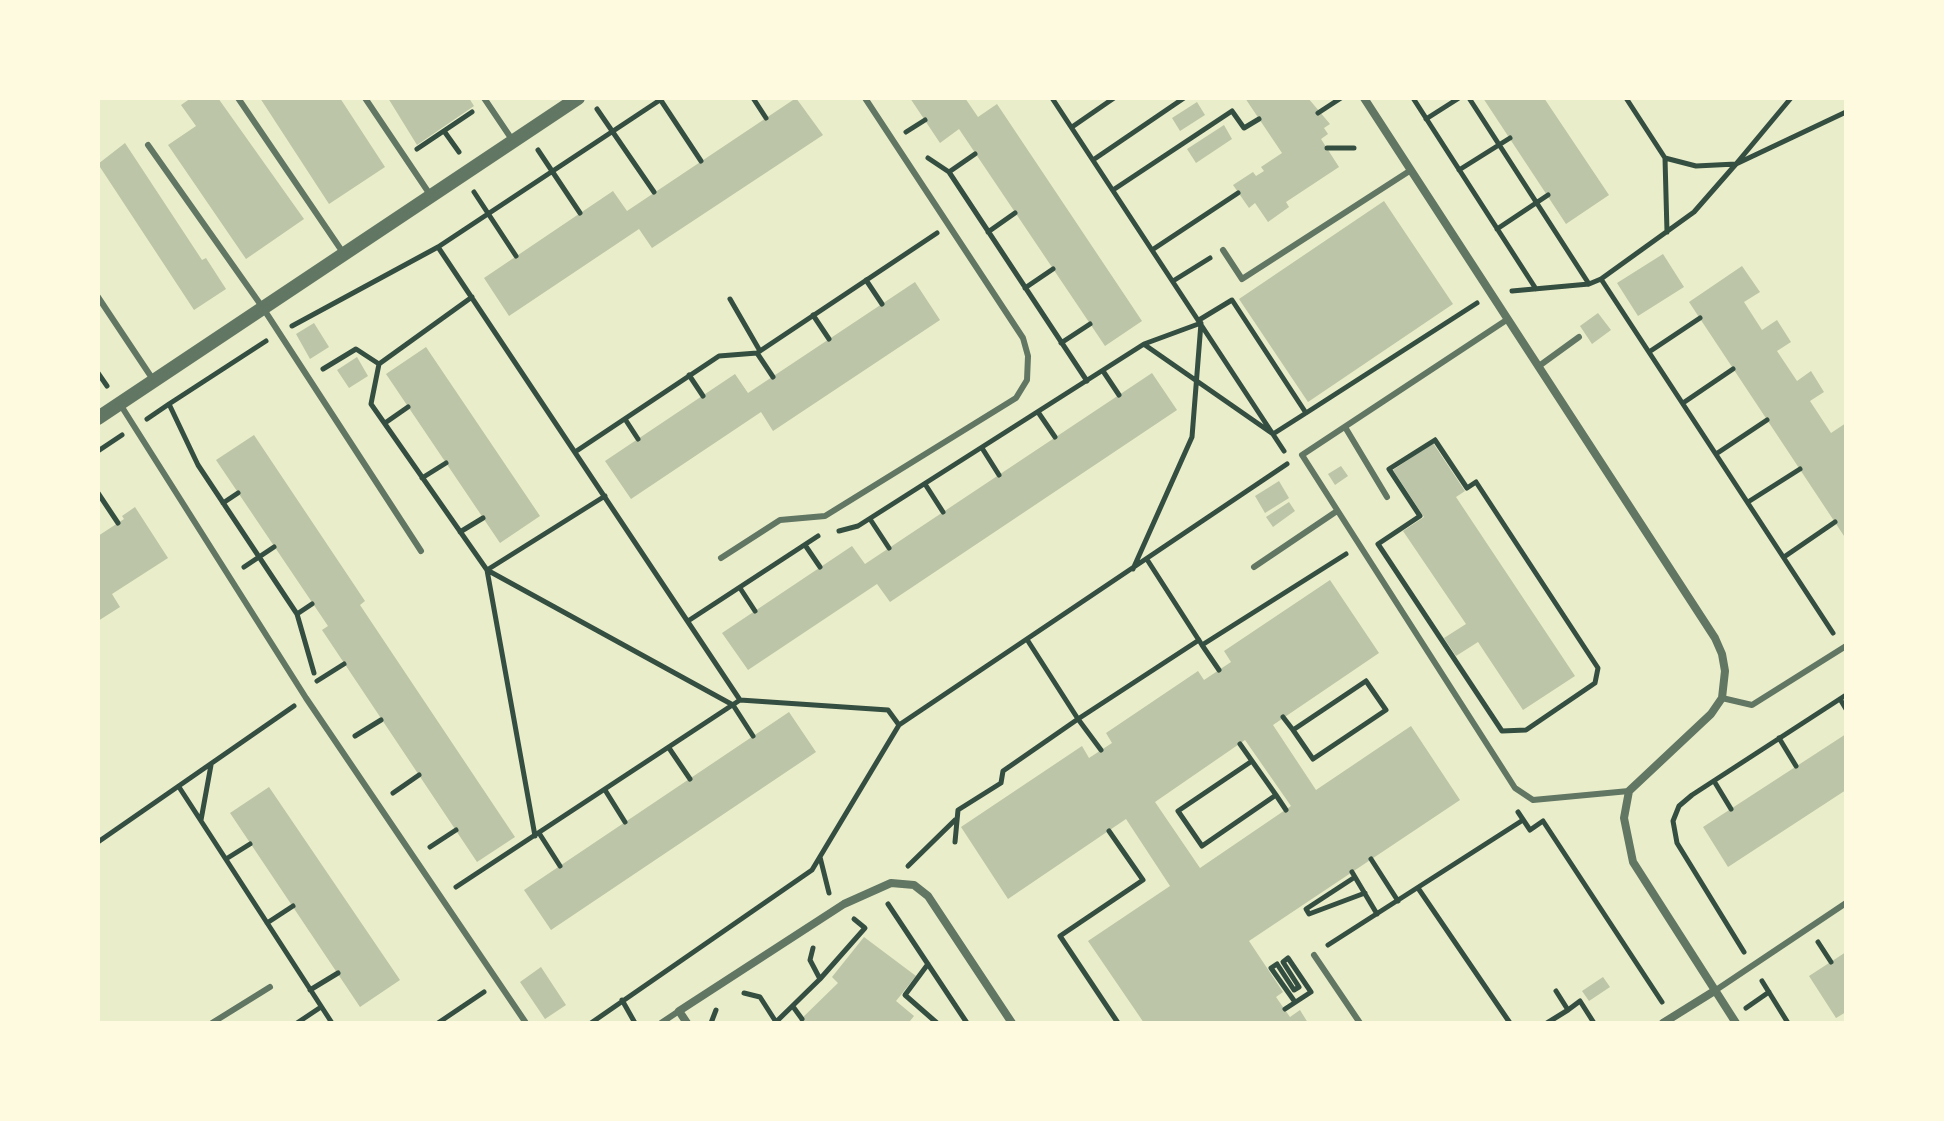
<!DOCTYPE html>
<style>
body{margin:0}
#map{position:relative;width:1944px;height:1121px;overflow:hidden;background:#e9edc9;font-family:Ubuntu,sans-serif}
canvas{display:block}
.frame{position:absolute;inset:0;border:100px solid #fefae0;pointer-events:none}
</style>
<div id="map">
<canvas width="1944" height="1121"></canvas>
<div class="frame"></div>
</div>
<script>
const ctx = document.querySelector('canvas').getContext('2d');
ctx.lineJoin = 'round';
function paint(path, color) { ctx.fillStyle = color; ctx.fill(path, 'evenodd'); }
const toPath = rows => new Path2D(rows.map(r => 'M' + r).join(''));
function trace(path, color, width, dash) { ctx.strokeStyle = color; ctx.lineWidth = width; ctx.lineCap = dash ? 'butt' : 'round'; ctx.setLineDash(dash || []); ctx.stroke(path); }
paint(toPath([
 [191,98,218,98,304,219,246,259,168,145,196,126,181,105],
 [260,98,340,98,385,167,329,204],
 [388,98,469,98,474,106,417,145],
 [796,98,823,135,652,248,639,229,509,316,484,278,613,191,627,211],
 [910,98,965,98,978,117,997,104,1142,321,1105,346,959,129,940,143],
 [1245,98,1308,98,1330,124,1324,128,1328,134,1321,139,1339,167,1286,202,1289,207,1268,222,1255,203,1249,208,1233,185,1253,172,1256,176,1264,171,1261,167,1282,153],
 [1483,98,1544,98,1609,195,1566,224],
 [1197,102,1205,115,1180,131,1172,118],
 [1224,125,1232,139,1196,163,1187,149],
 [125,143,202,260,206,258,226,289,194,310,98,164],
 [1384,201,1453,304,1308,402,1239,299],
 [1663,254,1684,287,1638,316,1617,283],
 [1742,266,1760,292,1744,302,1762,330,1777,320,1791,342,1777,351,1797,381,1811,371,1824,392,1810,401,1831,433,1846,423,1846,539,1689,302],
 [915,282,940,320,773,431,761,412,631,499,605,461,735,374,748,393],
 [1598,313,1611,330,1592,344,1580,326],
 [314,323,329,347,310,359,296,334],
 [426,347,540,516,500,543,386,374],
 [357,357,368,376,349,388,337,370],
 [1152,373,1177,410,890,602,877,584,748,670,722,633,852,546,865,564],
 [254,435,365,601,360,605,515,837,477,862,322,630,328,626,216,460],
 [1433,443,1465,491,1456,497,1575,676,1523,710,1478,642,1456,656,1444,638,1466,624,1403,531,1424,517,1393,470],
 [1341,466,1348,476,1335,485,1328,474],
 [1279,481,1289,498,1265,513,1255,496],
 [1289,502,1295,511,1273,527,1266,517],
 [135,507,168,558,112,594,120,607,98,621,98,536,124,519,122,516],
 [1330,580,1379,653,1273,725,1316,790,1411,726,1460,800,1249,941,1283,992,1276,997,1290,1017,1300,1010,1308,1023,1144,1023,1088,941,1170,886,1126,819,1008,899,961,827,1082,746,1089,758,1112,743,1106,733,1198,671,1204,680,1231,662,1224,651],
 [1245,740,1291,806,1200,868,1155,802],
 [789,712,816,752,551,930,524,890],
 [1846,734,1846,790,1728,867,1703,827],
 [269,787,400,980,360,1007,230,813],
 [864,937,916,976,896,1001,914,1016,910,1021,912,1023,797,1023,838,983,832,977],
 [1846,952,1846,1012,1836,1018,1809,976],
 [541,967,566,1005,545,1019,520,982],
 [1603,977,1610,987,1589,1001,1582,991]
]), '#bcc5a7');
trace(toPath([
 [753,98,766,118],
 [1052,98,1284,451],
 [1413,98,1536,289],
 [1469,98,1589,284],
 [1626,98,1665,158,1696,166,1736,164,1791,98],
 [660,99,701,161],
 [597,109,654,192],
 [1318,113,1341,98],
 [1426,119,1459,98],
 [1072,127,1114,98],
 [444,131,459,152],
 [906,132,925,120],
 [1327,148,1354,148],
 [417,149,472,112],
 [538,150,580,213],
 [928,158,949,172,1087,381],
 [1665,158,1667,232],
 [1093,160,1184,98],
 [1459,170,1510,138],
 [949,172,975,154],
 [1113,190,1232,111,1244,128,1259,119],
 [474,192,516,256],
 [1497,229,1548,195],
 [988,232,1015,213],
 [438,247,740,700],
 [1152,250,1238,193],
 [1601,279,1833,633],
 [866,280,882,304],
 [1173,281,1210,258],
 [1025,288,1053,269],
 [1512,291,1589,284,1601,279,1694,212,1736,164,1846,112],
 [472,297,379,364,371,404,487,570,733,705,753,736],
 [730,299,760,351],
 [813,315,829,339],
 [292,326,438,247,663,98],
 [1061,343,1090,324],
 [1145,345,1273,434,1306,413,1232,300,1199,320],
 [1649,352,1700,318],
 [757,353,773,377],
 [323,369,356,349,379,364],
 [1103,371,1119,395],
 [98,373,107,386],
 [689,375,703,396],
 [1683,403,1733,369],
 [169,404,266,341],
 [1038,412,1055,437],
 [1306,413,1477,303],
 [147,419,169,404,198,465,297,614,314,673],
 [625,419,638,439],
 [385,423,408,407],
 [1435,440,1467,488,1476,482,1598,668,1595,683,1526,730,1502,731,1378,544,1420,516,1389,469,1435,440],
 [982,448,999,475],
 [98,451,122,435],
 [575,452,719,356,757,353,937,233],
 [1716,454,1767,420],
 [422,478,446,463],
 [925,484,943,512],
 [98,493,118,523],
 [1748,502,1800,469],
 [223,503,238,493],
 [870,519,889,548],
 [839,531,858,526,1144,344,1201,323,1192,437,1133,569],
 [460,532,483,518],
 [805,545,820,567],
 [1784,557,1835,522],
 [1148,561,1202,645,1346,554],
 [244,567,274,547],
 [740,588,755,611],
 [297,614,312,604],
 [688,621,818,536],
 [1028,641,1078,719,1199,640],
 [1202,645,1219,670],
 [317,681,344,664],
 [1366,681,1386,710,1313,759,1293,730,1366,681],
 [1840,699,1846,709],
 [1283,717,1293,730],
 [355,736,381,720],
 [1779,738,1796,766],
 [1240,744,1252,761],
 [669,748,690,779],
 [1252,761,1276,795,1202,846,1178,811,1252,761],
 [1714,781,1731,809],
 [179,787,332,1023],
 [605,790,625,822],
 [393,793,419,775],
 [1276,795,1286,810],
 [1518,812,1530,830,1543,821,1662,1002],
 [201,820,211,765],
 [1109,831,1143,880,1060,936,1118,1023],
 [539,833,560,866],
 [535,836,487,570,605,496],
 [98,842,294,706],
 [955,842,958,810,1001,783,1003,771,1078,719,1101,750],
 [430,847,456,830],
 [820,857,829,893],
 [226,859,250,844],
 [1371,859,1398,901],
 [908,866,955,820],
 [1352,872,1377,914],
 [1355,877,1306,909,1309,914,1365,893],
 [456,887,740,700,888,710,899,725],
 [1418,888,1510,1023],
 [888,904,967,1023],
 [267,923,293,906],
 [1818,942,1831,962],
 [1328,945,1523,820],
 [1744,952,1677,843,1673,821,1679,806,1692,795,1846,695],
 [928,964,905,995,937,1023],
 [820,979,865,928,854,919],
 [1762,981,1788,1023],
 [310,990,338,973],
 [744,993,760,997,776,1022,820,979,810,960,813,948],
 [622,1000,635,1023],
 [1295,1002,1271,968,1277,964,1294,990,1299,987,1283,962,1288,958,1311,992],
 [794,1008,802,1019],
 [1746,1008,1769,992],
 [1285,1009,1311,992],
 [1568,1010,1580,1001,1594,1023],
 [297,1023,321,1007],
 [438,1023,484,992],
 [591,1023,812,870,899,725,1287,464],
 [711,1023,716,1010],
 [1547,1023,1568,1010,1556,991]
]), '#344e41', 5);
trace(toPath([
 [238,98,344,254],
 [365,98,431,196],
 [484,98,513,141],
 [148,145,263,308,421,551],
 [1223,250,1242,279,1411,170],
 [98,297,154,381],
 [1508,319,1302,455,1515,788,1533,800,1629,791],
 [1539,366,1579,337],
 [120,404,306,698,526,1023],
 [1345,427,1387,497],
 [721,558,780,520,825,516,1016,398,1027,380,1028,356,1023,338,865,98],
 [1254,567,1337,511],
 [1722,698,1752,705,1846,646],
 [1314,955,1360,1023],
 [1716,990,1846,903],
 [212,1023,270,987],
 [661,1023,679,1011]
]), '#617663', 6);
trace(toPath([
 [1364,98,1715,638,1722,654,1725,671,1722,698,1711,714,1629,791,1624,818,1633,862,1736,1023],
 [687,1023,679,1011,844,904,891,883,914,885,928,896,1012,1023],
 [1663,1023,1716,990]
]), '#617663', 8);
trace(toPath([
 [98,418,578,98]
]), '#617663', 14);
</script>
